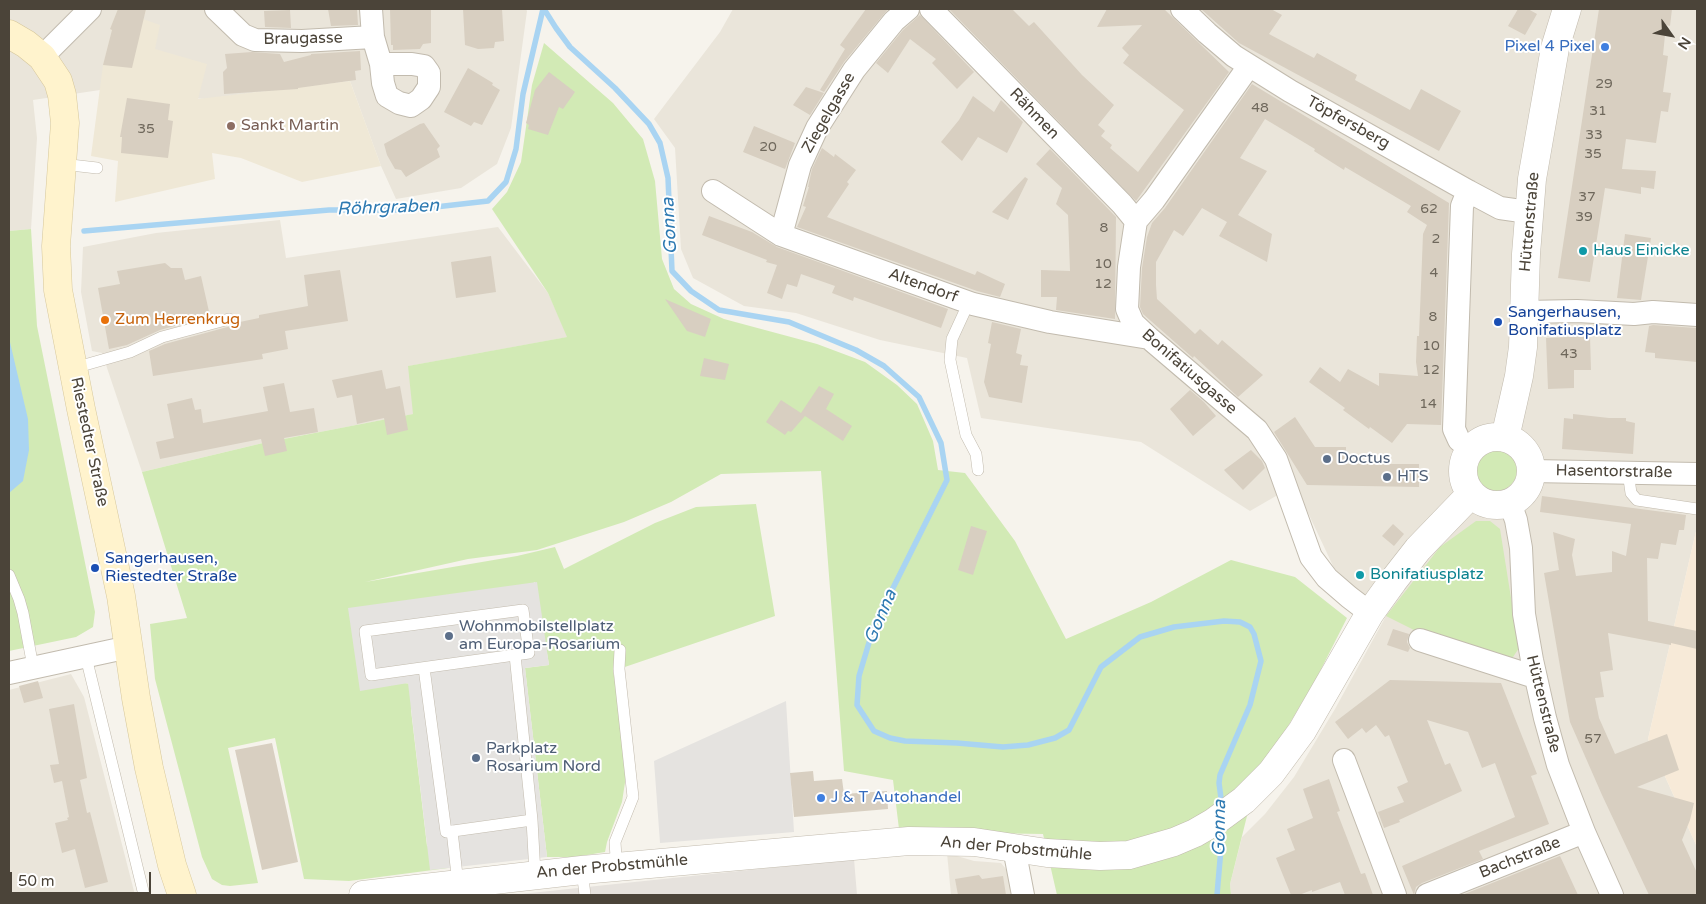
<!DOCTYPE html>
<meta charset="utf-8">
<style>
body{margin:0}
#map{position:relative;width:1706px;height:904px;overflow:hidden;background:#f6f3ec;font-family:"Varela Round",sans-serif}
canvas{display:block}
.frame{position:absolute;inset:0;border:10px solid #4b4439;pointer-events:none}
.north{position:absolute;left:1646px;top:10px;width:50px;height:50px;-webkit-text-stroke:4px #fff;paint-order:stroke;rotate:122deg;font-size:14px;font-weight:700;line-height:20px;text-align:center;color:#4b4439}
.north::after{content:'';display:block;margin:auto;width:18px;height:22px;background:#4b4439;clip-path:polygon(50% 0,100% 100%,50% 72%,0 100%)}
.scale{position:absolute;left:10px;top:872px;width:141px;height:22px;box-sizing:border-box;border:2px solid #4b4439;border-top:0;padding-left:6px;font-size:15px;line-height:18px;white-space:nowrap;color:#4b4439;-webkit-text-stroke:4px #fff;paint-order:stroke}
</style>
<div id="map">
<canvas width="1706" height="904"></canvas>
<div class="frame"></div>
<div class="north">N</div>
<div class="scale">50 m</div>
</div>
<script>
const ctx = document.querySelector('canvas').getContext('2d');
ctx.lineJoin = 'round';
function paint(path, color) { ctx.fillStyle = color; ctx.fill(path, 'evenodd'); }
const toPath = rows => new Path2D(rows.map(r => 'M' + r).join(''));
function trace(path, color, width, dash) { ctx.strokeStyle = color; ctx.lineWidth = width; ctx.lineCap = dash ? 'butt' : 'round'; ctx.setLineDash(dash || []); ctx.stroke(path); }
function label(font, color, halo, rows, align = 'center') {
  ctx.font = font + ' "Varela Round",sans-serif'; ctx.lineWidth = 4; ctx.setLineDash([]); ctx.textBaseline = 'middle'; ctx.strokeStyle = halo; ctx.fillStyle = color; for (const [text, x, y, turn = 0] of rows) {
    ctx.save(); ctx.translate(x, y); ctx.rotate((+turn || 0) * Math.PI / 180); ctx.textAlign = isNaN(turn) ? turn : align; if (halo) ctx.strokeText(text, 0, 0); ctx.fillText(text, 0, 0); ctx.restore();
  }
}
paint(toPath([
 [9,9,526,9,527,11,511,128,497,164,461,188,396,199,381,166,350,81,204,99,100,90,33,100,37,138,31,229,9,231],
 [733,9,1697,9,1697,527,1648,739,1697,847,1697,895,1231,895,1230,884,1242,837,1265,814,1294,777,1335,709,1386,616,1334,568,1295,485,1250,511,1141,442,981,418,967,358,880,340,796,313,744,306,693,278,681,249,675,148,654,119,720,32],
 [280,220,286,258,498,227,548,293,568,337,409,366,414,414,263,443,142,472,102,353,92,351,81,292,83,247,156,233],
 [71,674,84,697,135,895,9,895,9,690],
 [947,853,974,861,1001,863,1010,874,1015,895,951,895]
]), '#eae5da');
paint(toPath([
 [1697,527,1697,847,1648,739]
]), '#f7ead8');
paint(toPath([
 [854,859,857,895,512,895,606,885]
]), '#e6e2dd');
paint(toPath([
 [118,9,141,9,146,11,143,19,160,25,155,49,207,64,198,99,350,81,381,166,302,182,241,158,212,153,215,179,115,202,118,161,91,156,103,65,112,31,110,29]
]), '#efe8d6');
paint(toPath([
 [544,43,613,103,643,139,655,181,662,259,674,289,691,304,724,319,817,344,865,362,897,385,917,404,933,441,938,470,965,473,1015,541,1066,639,1151,602,1231,560,1295,577,1347,618,1316,679,1256,780,1230,884,1231,895,1057,895,1043,834,924,832,899,829,893,780,844,771,821,471,721,474,671,502,624,522,537,550,468,559,365,582,517,556,555,547,564,569,655,523,696,507,756,504,775,616,613,671,618,696,626,776,622,802,607,842,605,852,575,857,547,857,525,668,549,665,535,582,360,690,404,683,412,684,411,710,427,846,447,853,448,868,349,881,304,879,275,738,228,748,258,883,230,886,222,885,212,879,202,857,155,679,150,624,187,618,142,472,263,443,413,414,408,366,567,337,548,293,492,209,507,192,521,162,532,85],
 [31,229,37,326,95,612,93,627,76,637,9,651,9,231],
 '1475 470a21 21 0 1 1 42 0a21 21 0 1 1-42 0Z',
 [1476,521,1490,521,1500,529,1519,648,1509,663,1418,632,1386,616,1440,547]
]), '#d2eab5');
paint(toPath([
 [537,582,549,665,525,668,547,857,430,870,408,683,360,691,348,608],
 [786,701,794,832,660,843,654,761]
]), '#e5e3e0');
paint(toPath([
 [9,338,28,419,29,450,23,481,9,493]
]), '#a9d4f2');
trace(toPath([
 [544,9,556,28,570,47,615,88,649,124,660,143,668,178,672,271,691,291,719,310,789,322,856,350,884,366,919,397,941,443,947,480,874,626,859,676,857,705,874,731,890,738,905,741,957,743,1003,747,1028,745,1055,738,1069,730,1101,667,1140,637,1174,627,1224,621,1240,622,1250,627,1254,634,1261,661,1250,705,1220,775,1219,783,1222,806],
 [84,231,329,210,409,210,488,201,506,182,516,149,523,94,543,9],
 [1217,895,1223,825]
]), '#a9d4f2', 5.5);
paint(toPath([
 [118,9,146,9,132,68,103,65,112,30,110,29],
 [328,9,357,9,358,25,331,26],
 [390,9,431,9,431,43,423,44,420,49,393,50,393,45,391,45],
 [463,9,502,9,504,41,495,42,494,48,478,49,465,45],
 [866,9,888,9,844,62,824,92,820,90,845,49,840,45],
 [949,9,1012,9,1029,26,1034,22,1082,75,1114,105,1098,125,1105,131,1101,136,1112,145,1110,148,1138,172,1184,110,1123,63,1129,55,1122,48,1142,25,1097,27,1107,9,1164,9,1229,72,1136,201],
 [1201,9,1271,9,1282,15,1269,34,1314,58,1317,53,1357,75,1355,80,1410,110,1421,89,1461,111,1439,151,1239,43],
 [1518,9,1528,9,1537,14,1525,35,1508,26],
 [1599,9,1672,9,1670,26,1666,25,1663,55,1668,56,1663,92,1671,93,1668,112,1661,111,1656,143,1626,139,1622,169,1656,171,1654,189,1641,187,1641,194,1605,188,1590,282,1558,278],
 [290,10,291,28,265,27,264,11],
 [920,15,974,72,957,89,932,63,936,59,910,39,888,73,876,63,903,30],
 [360,51,361,70,355,71,356,80,298,88,298,89,224,94,223,72,227,68,225,54,252,52,280,54,284,62,311,55,311,54],
 [468,68,493,83,492,85,500,90,482,125,474,122,471,126,444,112],
 [549,72,575,92,563,109,559,107,548,135,528,129,529,125,526,123,535,90],
 [1252,84,1449,203,1441,425,1407,424,1392,443,1370,427,1369,429,1343,410,1345,408,1309,382,1320,367,1340,382,1348,369,1379,386,1379,373,1418,376,1416,362,1417,336,1419,336,1423,234,1427,225,1407,212,1411,206,1345,167,1344,170,1314,151,1315,149,1265,119,1240,158,1267,171,1238,215,1272,234,1267,262,1219,236,1227,222,1202,208,1183,236,1174,230,1156,262,1156,285,1157,299,1195,334,1200,329,1218,345,1222,340,1263,375,1238,397,1194,356,1193,358,1143,314,1140,307,1142,268,1147,237,1152,223,1165,208],
 [806,87,824,93,810,115,793,105],
 [973,96,994,112,1001,100,1023,122,1007,153,978,137,962,161,941,142,959,120],
 [127,98,170,104,168,120,173,121,168,158,121,153,122,137,120,137],
 [424,123,440,146,437,149,440,157,406,177,401,170,395,169,387,155,384,144,420,124],
 [754,126,795,143,785,169,743,152],
 [822,148,834,157,835,154,856,170,847,182,849,184,827,217,975,275,977,271,994,279,1005,284,1000,297,977,291,797,227,806,207,803,206,809,187,808,187,812,169],
 [1050,149,1116,217,1115,319,1056,310,1057,297,1041,297,1041,270,1070,271,1068,215,1056,204,1062,188,1036,164],
 [1025,177,1028,179,1008,220,992,212],
 [709,216,752,232,777,247,948,309,941,328,854,297,853,301,832,293,835,286,801,274,797,287,787,284,782,299,767,293,777,265,766,262,767,260,702,235],
 [1625,234,1651,238,1641,300,1617,298],
 [491,256,496,292,456,298,451,262],
 [165,263,171,268,182,268,185,280,201,276,210,316,160,330,127,345,109,349,98,288,120,284,117,271],
 [340,270,348,321,285,331,288,349,262,354,263,359,153,376,149,351,165,344,231,326,235,323,259,318,259,315,308,306,304,275],
 [665,299,711,319,705,337,687,331],
 [992,322,1021,329,1016,353,1022,355,1020,365,1028,366,1022,403,989,397,984,382,991,344,988,343],
 [1653,325,1697,328,1697,362,1655,358,1655,353,1645,352,1649,326],
 [1590,336,1591,370,1574,370,1574,388,1548,389,1546,338],
 [704,358,729,364,725,380,700,376],
 [382,370,386,389,400,386,408,430,387,435,384,418,357,424,352,395,337,398,332,380],
 [284,383,290,412,314,408,318,432,284,438,287,451,265,456,261,439,160,459,156,442,174,438,167,404,192,398,195,410,201,409,203,423,268,411,263,387],
 [819,386,834,394,826,409,852,426,843,441,805,416,791,432,788,431,785,435,766,422,781,400,801,413],
 [1190,390,1204,402,1216,416,1193,436,1170,409],
 [1573,414,1609,418,1626,418,1626,421,1635,423,1633,454,1562,449,1564,418,1573,419],
 [1295,417,1315,447,1346,447,1346,464,1419,464,1419,487,1307,485,1274,432],
 [1251,450,1262,461,1265,468,1243,490,1224,470],
 [1542,496,1686,515,1684,530,1679,530,1676,545,1661,543,1658,559,1647,558,1648,621,1697,631,1697,649,1671,643,1671,645,1608,633,1613,670,1600,672,1604,697,1595,698,1599,718,1615,754,1667,734,1679,770,1637,787,1694,803,1690,820,1682,840,1697,873,1697,895,1649,895,1602,795,1570,722,1562,678,1544,573,1559,570,1553,532,1575,539,1572,555,1576,576,1612,572,1612,551,1626,556,1631,524,1540,512],
 [1393,524,1404,534,1394,546,1382,536],
 [971,526,987,531,973,575,958,570],
 [1393,629,1409,634,1407,642,1410,648,1408,652,1387,645],
 [1390,680,1501,683,1537,774,1531,776,1549,824,1479,851,1483,859,1422,883,1416,887,1414,895,1402,866,1515,817,1495,763,1482,768,1468,732,1427,720,1445,765,1450,763,1462,791,1399,820,1400,822,1384,828,1378,812,1404,802,1397,787,1408,782,1389,735,1385,737,1376,725,1366,733,1362,728,1348,739,1335,722],
 [38,681,43,698,24,703,19,686],
 [74,704,87,778,80,780,87,813,90,812,108,882,85,888,75,849,62,853,55,823,68,820,67,818,69,817,62,781,54,783,50,765,59,764,49,709],
 [272,743,298,862,262,870,235,750],
 [813,771,814,781,842,779,844,794,887,791,888,809,794,817,790,773],
 [1329,779,1340,811,1337,812,1361,874,1365,873,1373,895,1345,895,1340,882,1312,892,1312,890,1299,895,1291,895,1276,858,1295,850,1287,829,1313,818,1303,789],
 [1560,856,1578,895,1462,895],
 [979,875,982,879,1003,876,1006,895,958,895,955,879]
]), '#d8cfc1');
const service = toPath([
 [62,164,97,168],
 [969,302,952,339,950,360,966,435,976,454,978,470],
 [74,368,130,352,162,337,229,319],
 [1628,472,1631,493,1637,500,1697,509],
 [9,575,19,599,23,613,33,667],
 [523,610,529,653,371,675,365,631,523,610],
 [515,655,532,820,535,874],
 [86,657,144,895],
 [424,668,446,832,532,820],
 [452,831,458,884],
 [616,857,615,842,633,797,619,669,620,650],
 [582,870,585,895]
]);
const minor = toPath([
 [216,9,243,35,255,40,302,41,373,37,381,64,383,83,387,96,399,103,411,106,421,99,429,87,429,73,424,66,412,64,381,64],
 [371,9,373,37],
 [931,9,1122,204,1136,221],
 [1182,9,1207,33,1234,56,1290,91,1468,191,1500,208,1528,212],
 [42,57,90,9],
 [1249,66,1154,200,1136,221,1129,267,1127,309,1133,323,1149,338,1257,430,1276,459,1311,557,1327,578,1349,597,1370,613],
 [713,191,781,235,973,304,1050,322,1149,338],
 [1468,191,1462,206,1454,429,1459,440,1470,449],
 [781,235,800,165,817,128,854,70,894,21,908,9],
 [1525,312,1577,311,1634,314,1653,312,1697,315],
 [1531,471,1697,474],
 [1510,503,1516,520,1521,548,1524,614,1532,660,1545,718,1558,765,1584,832,1612,895],
 [1420,640,1535,677],
 [9,673,129,647],
 [1344,760,1395,895],
 [1014,848,1023,895],
 [1427,895,1584,832]
]);
const tertiary = toPath([
 '1463 471a34 34 0 1 1 68 0a34 34 0 1 1-68 0Z',
 [1505,438,1519,376,1523,347,1526,254,1532,179,1555,48,1567,9],
 [363,895,582,870,909,841,974,842,1047,853,1100,856,1129,855,1174,842,1195,833,1214,822,1244,800,1271,773,1302,731,1370,613,1393,581,1418,549,1471,494]
]);
const secondary = toPath([
 [9,34,26,44,42,57,58,81,62,95,65,123,56,246,58,290,81,409,121,596,136,698,149,768,172,865,182,895]
]);
trace(service, '#c2bbae', 12);
trace(minor, '#c2bbae', 24);
trace(tertiary, '#c2bbae', 29);
trace(secondary, '#d6c79b', 29);
trace(service, '#fff', 11);
trace(minor, '#fff', 22);
trace(tertiary, '#fff', 28);
trace(secondary, '#fff3cd', 28);
for (const [x, y, r, color] of [
 [1605,47,5,"#3f7fe0"],
 [231,126,5,"#8d6e63"],
 [1583,251,5,"#0f9aa8"],
 [105,320,5,"#e8710a"],
 [1498,322,5,"#1a4fb4"],
 [1327,459,5,"#5c6f8a"],
 [1387,477,5,"#5c6f8a"],
 [95,568,5,"#1a4fb4"],
 [1360,575,5,"#0f9aa8"],
 [449,636,5,"#5c6f8a"],
 [476,758,5,"#5c6f8a"],
 [821,798,5,"#3f7fe0"]
]) { const dot = new Path2D(); dot.arc(x, y, r, 0, 2 * Math.PI); ctx.fillStyle = color; ctx.fill(dot); trace(dot, '#fff', 2); }
label('14px', '#6e675b', null, [
 ["29",1604,84],
 ["48",1260,108],
 ["31",1598,111],
 ["35",146,129],
 ["33",1594,135],
 ["20",768,147],
 ["35",1593,154],
 ["37",1587,197],
 ["62",1429,209],
 ["39",1584,217],
 ["8",1104,228],
 ["2",1436,239],
 ["10",1103,264],
 ["4",1434,273],
 ["12",1103,284],
 ["8",1433,317],
 ["10",1431,346],
 ["43",1569,354],
 ["12",1431,370],
 ["14",1428,404],
 ["57",1593,739]
]);
label('16px', '#4b4439', '#fff', [
 ["Braugasse",303,39,-1],
 ["Ziegelgasse",829,113,-60],
 ["Rähmen",1034,114,46],
 ["Töpfersberg",1348,123,29],
 ["Hüttenstraße",1530,222,-85],
 ["Altendorf",923,286,20],
 ["Bonifatiusgasse",1189,372,41],
 ["Riestedter Straße",89,442,78],
 ["Hasentorstraße",1614,472,1],
 ["Hüttenstraße",1543,704,76],
 ["An der Probstmühle",1016,849,5],
 ["Bachstraße",1520,858,-22],
 ["An der Probstmühle",612,867,-5]
]);
label('16px', '#366cbe', '#fff', [
 ["Pixel 4 Pixel",1595,47],
 ["J & T Autohandel",831,798,"left"]
], 'right');
label('16px', '#785e54', '#fff', [
 ["Sankt Martin",241,126]
], 'left');
label('16px', '#0d838f', '#fff', [
 ["Haus Einicke",1593,251],
 ["Bonifatiusplatz",1370,575]
], 'left');
label('16px', '#164399', '#fff', [
 ["Sangerhausen,",1508,313],
 ["Bonifatiusplatz",1508,331],
 ["Sangerhausen,",105,559],
 ["Riestedter Straße",105,577]
], 'left');
label('16px', '#c56008', '#fff', [
 ["Zum Herrenkrug",115,320]
], 'left');
label('16px', '#4e5e75', '#fff', [
 ["Doctus",1337,459],
 ["HTS",1397,477],
 ["Wohnmobilstellplatz",459,627],
 ["am Europa-Rosarium",459,645],
 ["Parkplatz",486,749],
 ["Rosarium Nord",486,767]
], 'left');
label('italic 18px', '#2e7ab2', '#fff', [
 ["Röhrgraben",388,208,-2],
 ["Gonna",670,226,-93],
 ["Gonna",881,617,-67],
 ["Gonna",1220,828,-89]
]);
</script>
